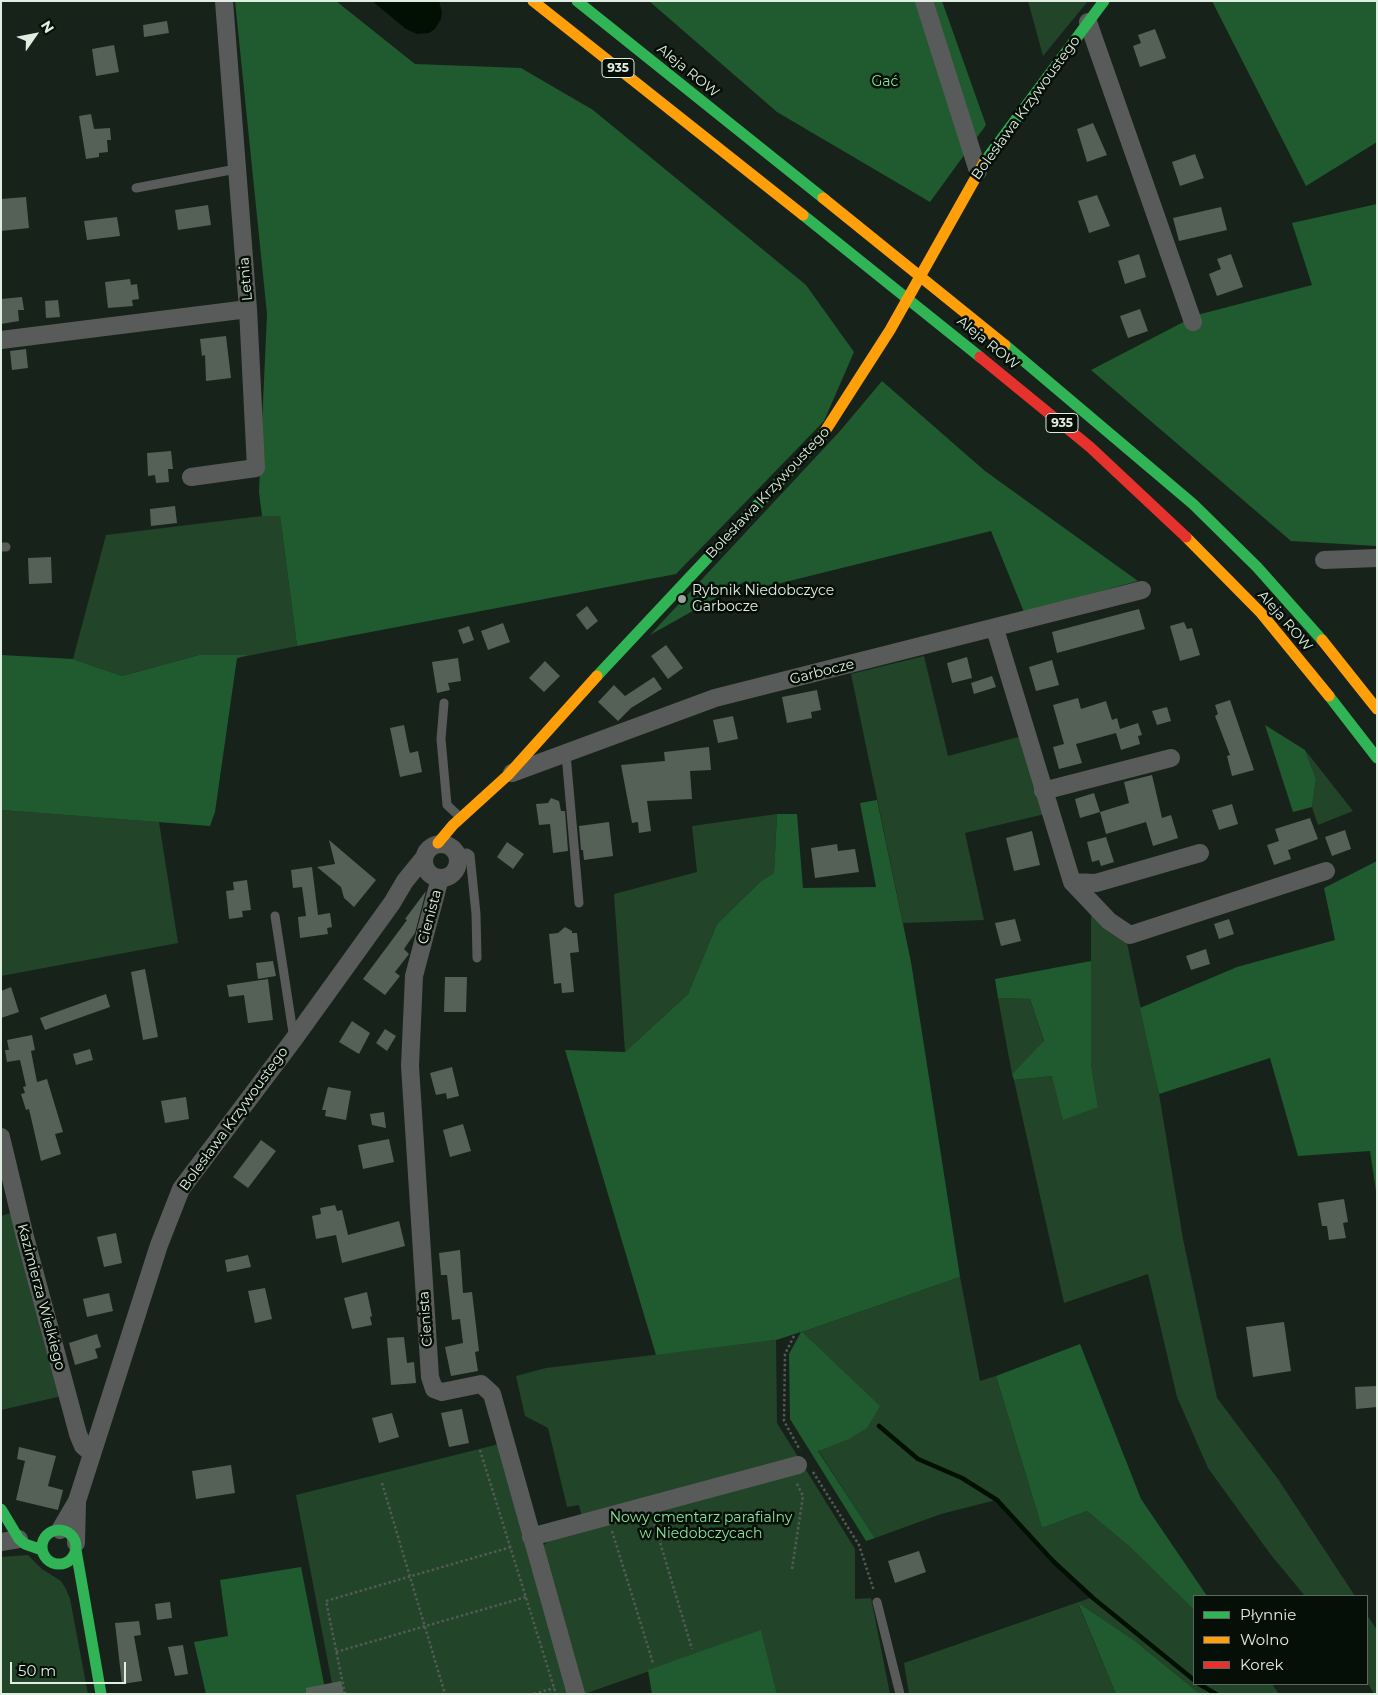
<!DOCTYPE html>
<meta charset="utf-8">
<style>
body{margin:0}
#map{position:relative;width:1378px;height:1695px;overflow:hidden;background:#17231a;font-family:Montserrat,sans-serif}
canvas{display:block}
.frame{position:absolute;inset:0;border:2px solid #e0ede1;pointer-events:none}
.legend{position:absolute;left:1193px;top:1595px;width:175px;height:90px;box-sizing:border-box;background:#060f07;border:1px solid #5d685e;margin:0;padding:6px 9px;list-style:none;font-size:15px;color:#e0ede1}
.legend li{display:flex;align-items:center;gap:10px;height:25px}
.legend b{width:25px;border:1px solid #5d685e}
.north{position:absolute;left:10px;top:10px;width:50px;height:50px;-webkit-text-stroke:4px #060f07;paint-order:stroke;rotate:57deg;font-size:14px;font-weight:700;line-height:20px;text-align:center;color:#e0ede1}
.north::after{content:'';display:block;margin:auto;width:18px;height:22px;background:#e0ede1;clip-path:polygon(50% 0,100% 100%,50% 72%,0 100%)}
.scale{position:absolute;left:10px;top:1662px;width:116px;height:22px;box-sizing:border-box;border:2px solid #e0ede1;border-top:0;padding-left:6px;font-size:15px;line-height:18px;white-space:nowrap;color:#e0ede1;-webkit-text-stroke:4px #060f07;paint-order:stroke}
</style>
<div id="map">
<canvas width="1378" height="1695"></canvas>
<div class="frame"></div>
<ul class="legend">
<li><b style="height:6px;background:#30b455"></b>Płynnie</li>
<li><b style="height:6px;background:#ff9f0a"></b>Wolno</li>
<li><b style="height:6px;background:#e5322d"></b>Korek</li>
</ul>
<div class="north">N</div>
<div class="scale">50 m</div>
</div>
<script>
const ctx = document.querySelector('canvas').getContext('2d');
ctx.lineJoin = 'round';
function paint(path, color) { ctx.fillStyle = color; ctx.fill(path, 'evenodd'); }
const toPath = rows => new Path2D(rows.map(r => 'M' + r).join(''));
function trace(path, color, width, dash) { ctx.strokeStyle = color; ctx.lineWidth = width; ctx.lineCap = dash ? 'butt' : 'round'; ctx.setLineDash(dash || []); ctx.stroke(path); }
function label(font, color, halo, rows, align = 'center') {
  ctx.font = font + ' Montserrat,sans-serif'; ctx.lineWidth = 5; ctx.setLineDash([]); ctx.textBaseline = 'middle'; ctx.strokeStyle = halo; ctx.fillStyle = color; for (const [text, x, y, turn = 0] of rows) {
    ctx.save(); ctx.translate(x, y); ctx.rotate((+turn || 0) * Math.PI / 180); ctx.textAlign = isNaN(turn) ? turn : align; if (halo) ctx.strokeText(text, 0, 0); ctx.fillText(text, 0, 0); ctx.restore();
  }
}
paint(toPath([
 [1028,1,1088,1,1043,56],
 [262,516,280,516,297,646,237,658,199,655,122,676,73,659,106,535],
 [924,656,948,756,1022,736,1045,814,965,833,984,920,903,923,851,674],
 [1305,750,1353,811,1318,825,1312,807,1316,779],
 [1,810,159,822,178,943,1,976],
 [777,814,774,873,761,881,717,924,688,994,625,1052,614,894,697,872,692,826],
 [1091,915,1127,943,1159,1094,1183,1239,1217,1398,1278,1479,1355,1596,1305,1596,1271,1555,1208,1468,1177,1397,1148,1274,1064,1303,1014,1080,1052,1076,1098,1107,1091,1064],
 [998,998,1030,999,1044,1042,1012,1074],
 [13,1212,62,1396,1,1410,1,1216],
 [960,1277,980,1381,996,1376,1042,1528,1087,1511,1130,1547,1194,1610,1194,1684,1272,1684,1279,1694,1200,1694,1135,1641,1078,1604,1116,1694,909,1694,904,1663,1093,1597,1054,1562,996,1500,941,1514,875,1538,818,1450,847,1440,802,1332],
 [776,1340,777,1423,855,1549,855,1599,871,1598,890,1694,777,1694,761,1632,584,1694,538,1549,582,1518,579,1505,567,1507,548,1428,525,1416,516,1376,546,1368],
 [499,1444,570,1694,334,1694,296,1495],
 [28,1555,42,1569,61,1581,66,1589,70,1599,88,1694,1,1694,1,1557],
 [1367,1615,1377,1630,1377,1694,1374,1694,1367,1682]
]), '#224429');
paint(toPath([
 [235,1,336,1,415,64,521,68,593,110,806,285,854,352,824,421,676,574,297,646,280,516,262,516,259,492,267,314],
 [649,1,942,1,986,125,930,202,777,112],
 [1212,1,1377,1,1377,142,1306,186],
 [1377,204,1377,546,1291,541,1091,370,1197,315,1312,285,1292,223],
 [882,381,985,471,1138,581,1024,612,991,531,745,592,746,581,650,635,840,431],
 [1,655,73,659,122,676,199,655,248,655,237,658,215,812,210,826,1,810],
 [1265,725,1305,750,1316,779,1312,807,1293,812],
 [877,800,911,962,960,1277,802,1332,880,1406,867,1428,847,1440,818,1451,875,1538,866,1541,790,1419,789,1354,801,1332,776,1340,656,1355,565,1050,625,1052,688,994,717,924,761,881,774,873,777,814,797,814,803,888,876,887,860,803],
 [1377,861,1377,1198,1370,1151,1298,1156,1270,1058,1159,1094,1140,1008,1237,967,1335,940,1324,888],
 [1091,961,1091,1064,1098,1107,1063,1120,1052,1076,1014,1080,1012,1074,1044,1041,1030,999,998,998,995,979],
 [1080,1344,1141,1499,1207,1596,1194,1596,1194,1610,1130,1547,1087,1511,1042,1528,996,1376],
 [301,1567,326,1694,206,1694,194,1642,228,1636,220,1580],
 [1078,1603,1135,1641,1200,1694,1116,1694],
 [761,1630,777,1694,652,1694,648,1670]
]), '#1f5b2e');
paint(toPath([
 [372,1,439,1,442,12,441,19,435,29,429,33,417,34,406,29]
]), '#021004');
trace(toPath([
 [879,1426,918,1459,962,1478,997,1500,1054,1562,1093,1598,1194,1680],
 [1199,1684,1216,1694]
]), '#021004', 4.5);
paint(toPath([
 [167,21,169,33,144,37,143,25],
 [1155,29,1166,58,1140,67,1133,46,1141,43,1138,35],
 [114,45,119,72,96,76,92,49],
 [91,114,94,129,110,128,111,140,107,140,108,152,99,153,99,157,86,159,79,116],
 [1093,123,1107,155,1087,162,1077,129],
 [1195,154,1204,178,1180,186,1172,162],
 [1097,195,1110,226,1089,233,1078,201],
 [26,197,29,228,1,231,1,199],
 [208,205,211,225,178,230,175,210],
 [1221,207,1227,230,1179,241,1173,218],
 [117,217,120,236,87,240,84,221],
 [1139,254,1146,277,1125,284,1118,261],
 [1231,254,1243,287,1217,296,1209,274,1221,269,1217,259],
 [130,279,131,285,137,284,139,299,132,300,133,306,108,308,105,282],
 [22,297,24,310,18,310,19,321,1,324,1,299],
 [58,300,60,317,46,318,45,301],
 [1140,309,1148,331,1128,338,1120,316],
 [226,336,231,378,206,381,205,355,202,356,200,339],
 [26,349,28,368,12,370,10,351],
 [171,451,173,469,168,469,169,482,156,483,155,475,148,476,147,453],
 [175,506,177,523,151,526,150,509],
 [51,557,52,583,29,584,28,558],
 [587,606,598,621,587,630,576,615],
 [1139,609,1145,629,1057,653,1052,632],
 [1184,622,1187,629,1192,628,1200,655,1180,661,1170,626],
 [503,623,510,642,488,650,481,631],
 [469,626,474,640,463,644,458,630],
 [666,645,683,668,668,679,651,656],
 [967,657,972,678,952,683,947,663],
 [458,658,461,681,448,683,450,690,437,693,432,662],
 [1052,660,1059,685,1036,691,1029,667],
 [545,661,560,676,544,692,529,678],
 [992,676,996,687,974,694,971,683],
 [654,677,662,689,631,708,618,721,598,702,614,685,625,696],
 [817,690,821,710,811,712,812,718,787,723,782,697],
 [1078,698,1081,709,1106,701,1112,720,1117,718,1120,729,1138,723,1142,735,1138,736,1140,744,1121,750,1116,733,1076,744,1082,763,1059,769,1053,747,1064,744,1053,705],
 [1230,700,1254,770,1232,776,1227,756,1230,755,1215,716,1218,714,1215,705],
 [1167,707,1171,721,1157,725,1152,711],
 [733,716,738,739,718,743,713,720],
 [404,725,409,750,410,753,418,751,422,772,400,777,390,728],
 [709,747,711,770,690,771,692,799,647,801,651,831,639,833,638,822,632,823,621,765,665,761,664,752],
 [1152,775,1162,818,1171,815,1178,838,1153,846,1146,822,1106,834,1100,812,1129,803,1124,782],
 [1094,793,1100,812,1080,818,1075,799],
 [551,798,559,801,561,811,565,811,568,851,553,853,550,824,539,825,536,804,548,803],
 [1232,804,1238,824,1219,830,1212,810],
 [1310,818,1318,839,1288,850,1291,859,1274,865,1267,845,1279,841,1275,829],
 [609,822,613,856,584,860,583,850,581,850,579,826],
 [1345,830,1351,849,1332,856,1325,837],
 [1032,831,1040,865,1014,871,1006,838],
 [1106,837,1114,862,1101,866,1099,860,1092,862,1087,842],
 [329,840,376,880,354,907,344,898,341,887,317,867,335,864],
 [507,842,524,854,513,869,497,857],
 [837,844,838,851,855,849,859,872,815,878,811,848],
 [312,867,318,915,330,913,332,927,327,928,328,934,300,938,298,917,306,916,302,887,293,888,291,870],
 [247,880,251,910,242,911,243,917,229,919,226,891,234,890,233,882],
 [426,891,415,933,404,949,409,954,395,972,400,976,385,995,363,979,407,920,405,919],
 [1015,919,1021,941,1001,946,995,923],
 [1229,919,1234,934,1219,939,1214,924],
 [565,927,572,931,572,933,577,933,579,952,570,953,574,992,562,993,561,983,554,984,549,934,558,933],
 [1206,949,1210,964,1191,970,1186,956],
 [273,961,276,976,258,979,256,963],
 [145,969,158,1037,143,1040,131,972],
 [445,977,467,977,466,1012,444,1012],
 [268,979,273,1020,248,1023,244,995,229,997,227,985],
 [11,987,19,1012,1,1018,1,991],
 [106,994,110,1007,45,1030,40,1018],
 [352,1021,370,1033,359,1054,339,1042],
 [385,1029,396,1036,387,1051,376,1043],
 [32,1035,35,1050,31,1051,37,1082,47,1079,63,1132,55,1134,61,1154,41,1161,29,1109,26,1110,21,1094,25,1093,23,1087,26,1086,20,1060,7,1062,5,1050,9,1050,7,1040],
 [90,1049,93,1060,76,1065,73,1054],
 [452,1067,459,1096,447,1099,446,1093,436,1095,430,1073],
 [328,1087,351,1091,346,1120,325,1116,326,1110,322,1110],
 [186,1097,189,1119,165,1123,161,1101],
 [384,1112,386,1128,372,1125,370,1114],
 [463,1124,471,1151,450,1157,443,1130],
 [389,1139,394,1162,363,1169,358,1145],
 [261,1140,276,1151,248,1188,233,1177],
 [1344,1199,1348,1222,1343,1223,1346,1238,1329,1240,1327,1226,1322,1226,1318,1203],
 [335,1205,337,1211,342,1210,348,1235,399,1221,405,1246,342,1263,336,1235,316,1239,312,1216,321,1214,320,1208],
 [116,1233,122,1263,104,1267,97,1237],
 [460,1250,463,1293,472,1292,479,1351,475,1352,478,1371,451,1376,445,1347,463,1343,460,1319,452,1320,447,1275,441,1275,439,1253],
 [248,1255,251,1267,227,1272,225,1260],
 [265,1288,272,1319,255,1323,248,1291],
 [367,1292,372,1316,370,1317,372,1325,352,1329,344,1298],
 [109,1293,113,1311,87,1317,83,1299],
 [1284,1322,1291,1371,1253,1377,1246,1327],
 [97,1334,101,1347,95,1349,98,1358,75,1365,69,1343],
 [404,1337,407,1363,414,1362,416,1383,391,1385,387,1338],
 [1377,1386,1377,1407,1356,1409,1355,1387],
 [462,1409,469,1443,449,1447,441,1413],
 [392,1413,399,1437,379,1443,372,1418],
 [19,1447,56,1456,48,1486,63,1490,58,1510,16,1500,25,1461,17,1459],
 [231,1465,235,1493,196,1499,192,1471],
 [919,1551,926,1572,895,1583,888,1561],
 [170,1602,172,1618,157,1620,155,1604],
 [139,1621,141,1635,134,1636,142,1681,122,1684,115,1623],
 [183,1645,188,1674,175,1676,168,1647],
 [341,1681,344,1694,306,1694,306,1688]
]), '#556057');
trace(toPath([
 [794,1336,785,1354,784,1421,800,1450],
 [480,1450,556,1694],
 [813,1472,859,1545,874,1591],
 [382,1483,445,1694],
 [653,1519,692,1649],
 [612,1531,653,1663],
 [792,1569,803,1496,796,1482],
 [336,1652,526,1597],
 [345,1694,326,1601,511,1547],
 [534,1694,554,1688]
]), '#545a56', 2.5, [2.5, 2.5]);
trace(toPath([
 [136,188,236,169],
 [1,547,6,547],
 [444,703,441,739,447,805,460,817],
 [566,754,579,903],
 [457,854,467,853,470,855,476,914,477,958],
 [275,916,294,1039],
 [877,1602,900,1694]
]), '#595b5b', 9);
trace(toPath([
 [924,1,978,171],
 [1088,22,1193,322],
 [1,340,248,309,224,1],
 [191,477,256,468,248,309],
 [1324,560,1377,558],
 [995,629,1072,882,1096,883,1200,853],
 [512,773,715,698,1142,590],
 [1043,791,1171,758],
 '424 861a17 17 0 1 1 34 0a17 17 0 1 1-34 0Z',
 [440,878,414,976,410,1066,430,1377,434,1389,442,1392,481,1384,492,1394,576,1694],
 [1072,882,1109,921,1130,935,1326,871],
 [1,1137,25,1237,78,1434,83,1446,90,1452],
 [60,1530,77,1501,159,1245,181,1189,294,1039,392,903,405,881,423,859],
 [531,1537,798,1465],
 [1,1542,19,1539],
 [76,1543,77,1502]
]), '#595b5b', 18);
trace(toPath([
 [577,1,823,198],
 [985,161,1104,1],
 [803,215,980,357],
 [1005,345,1193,504,1257,567,1322,640],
 [597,676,822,436],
 [1329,696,1377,758],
 [1,1509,19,1539,25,1544,42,1550],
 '42 1547a17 17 0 1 1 34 0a17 17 0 1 1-34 0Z',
 [76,1550,101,1694]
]), '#30b455', 11);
trace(toPath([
 [533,1,803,215],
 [823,198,1005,345],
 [822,436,890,330,985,161],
 [1186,537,1261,613,1329,696],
 [1322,640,1377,709],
 [438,843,453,825,508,775,597,676]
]), '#ff9f0a', 11);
trace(toPath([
 [980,357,1090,447,1186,537]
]), '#e5322d', 11);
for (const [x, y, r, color] of [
 [682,599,5,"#9aa69b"]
]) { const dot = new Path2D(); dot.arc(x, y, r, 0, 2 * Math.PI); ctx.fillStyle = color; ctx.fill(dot); trace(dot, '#060f07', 2); }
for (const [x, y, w] of [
 [618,68,32],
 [1062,423,32]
]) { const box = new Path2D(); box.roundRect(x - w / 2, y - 9.5, w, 19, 4); ctx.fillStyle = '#060f07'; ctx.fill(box); trace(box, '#e0ede1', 1); }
label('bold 12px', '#e0ede1', null, [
 ["935",618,68],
 ["935",1062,423]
]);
label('14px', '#e0ede1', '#060f07', [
 ["Aleja ROW",688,71,39],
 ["Bolesława Krzywoustego",1026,108,-54],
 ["Letnia",246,279,-95],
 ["Aleja ROW",988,343,39],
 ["Bolesława Krzywoustego",768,493,-47],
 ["Aleja ROW",1285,621,49],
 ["Garbocze",822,672,-14],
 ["Cienista",430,917,-75],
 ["Bolesława Krzywoustego",234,1119,-54],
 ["Kazimierza Wielkiego",41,1297,75],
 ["Cienista",426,1319,-94]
]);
label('14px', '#8ae49a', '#060f07', [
 ["Gać",885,82],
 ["Nowy cmentarz parafialny",701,1518],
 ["w Niedobczycach",701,1534]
]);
label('14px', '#e0ede1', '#060f07', [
 ["Rybnik Niedobczyce",692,591],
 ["Garbocze",692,607]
], 'left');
</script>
